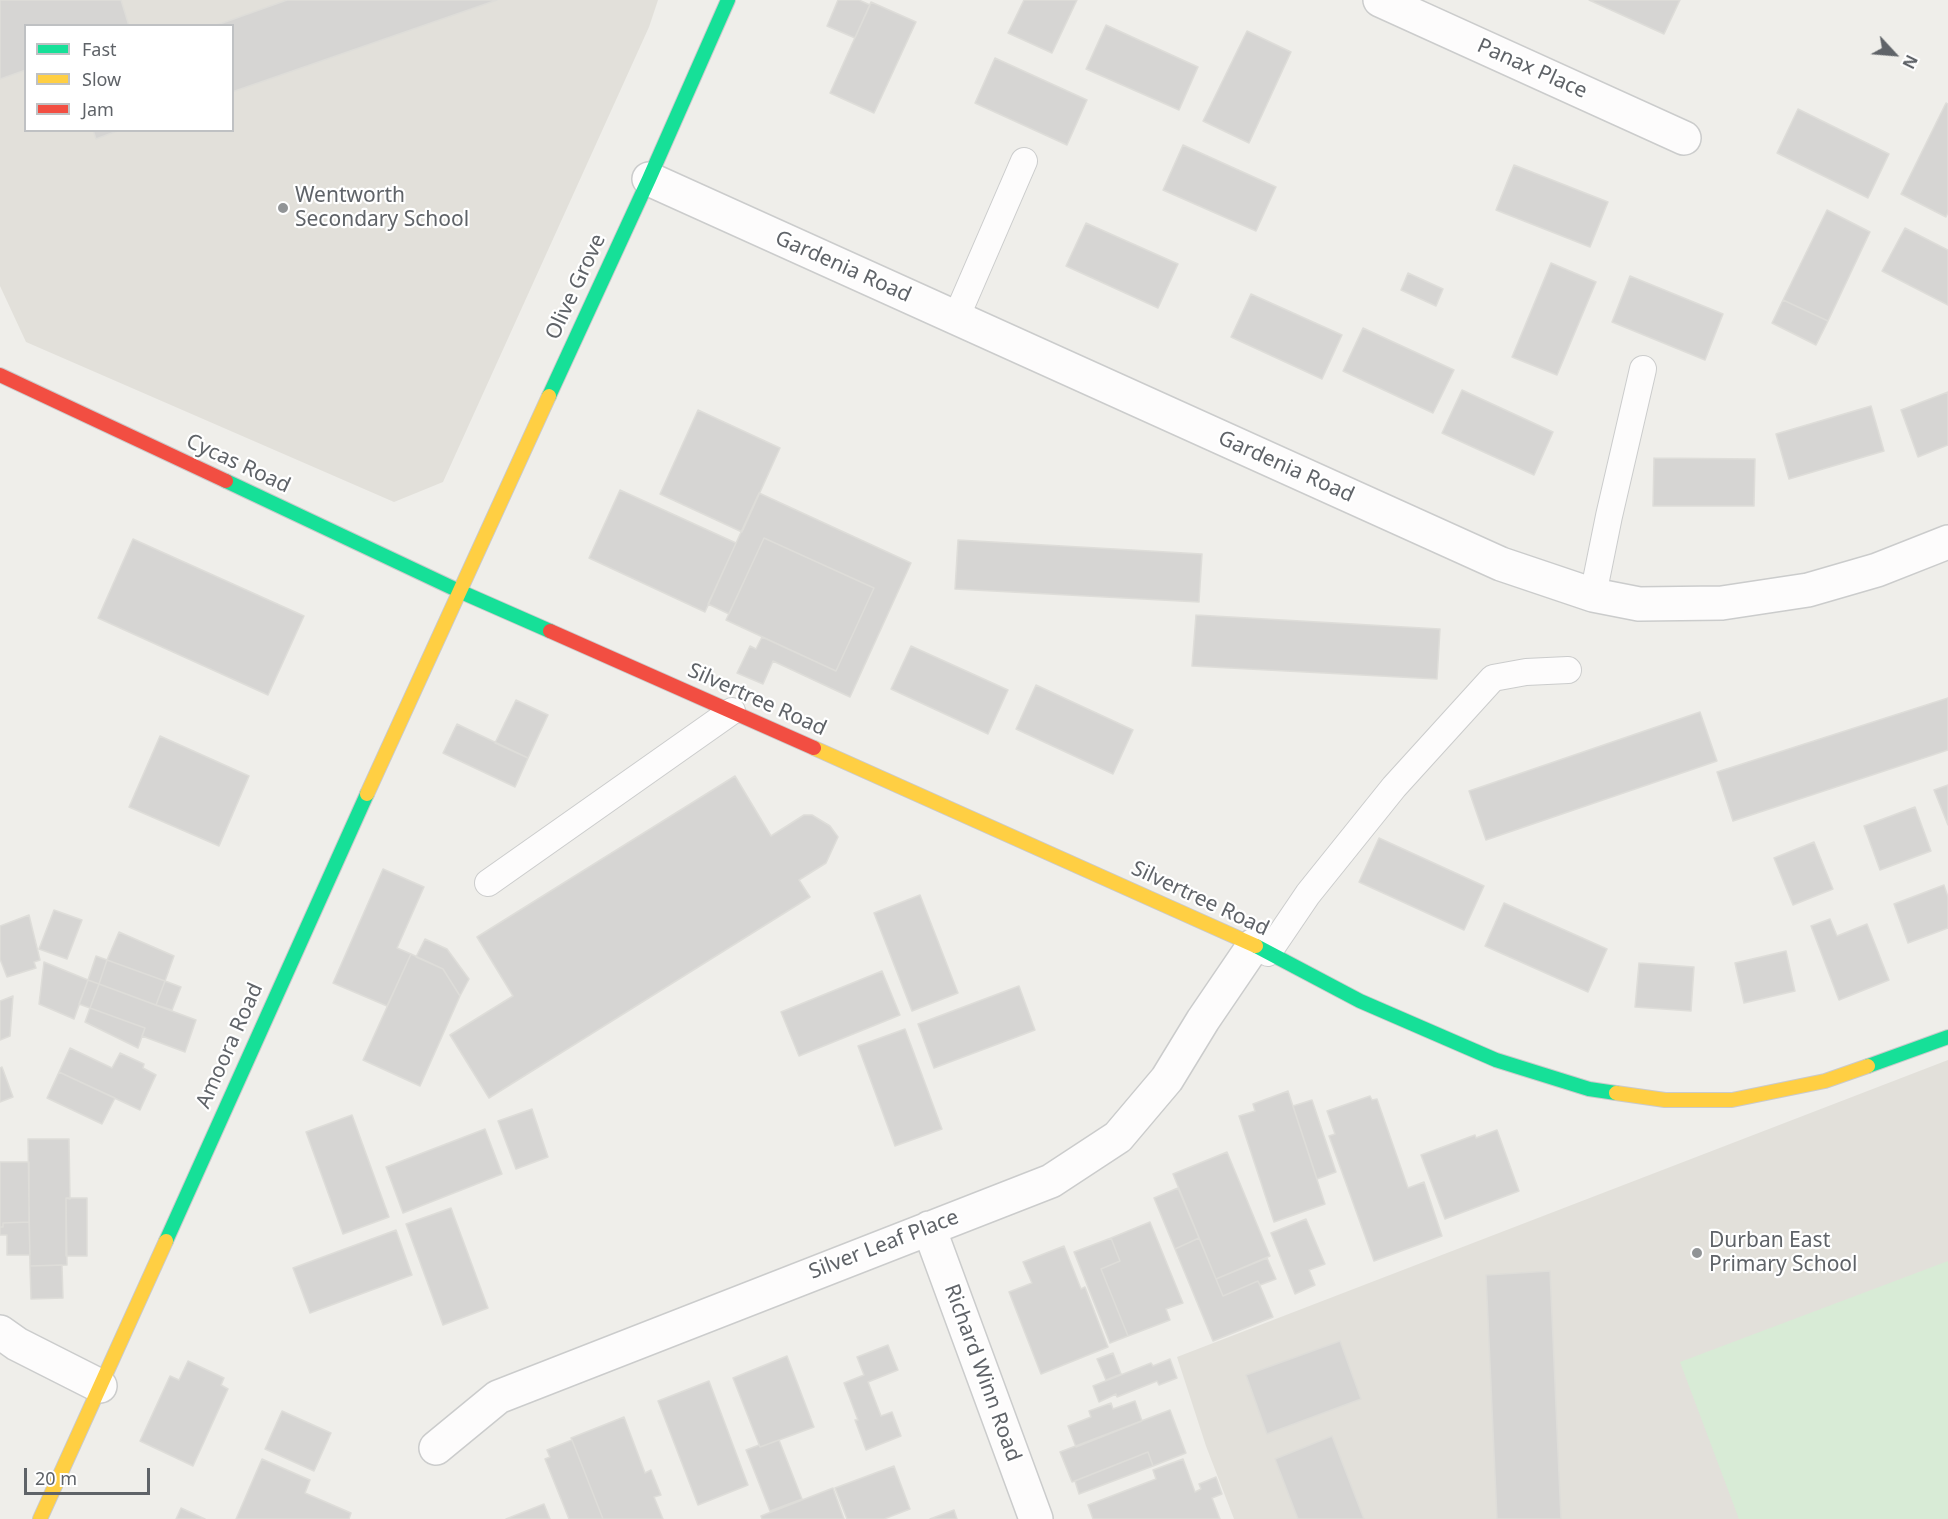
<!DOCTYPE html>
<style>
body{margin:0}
#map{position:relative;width:1948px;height:1519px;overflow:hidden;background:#efeeea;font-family:"Noto Sans",sans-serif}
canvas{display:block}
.legend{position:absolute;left:24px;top:24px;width:210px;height:108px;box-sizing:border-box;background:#fff;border:2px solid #bfc1c3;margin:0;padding:8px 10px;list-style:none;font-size:18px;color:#5f6368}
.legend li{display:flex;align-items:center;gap:12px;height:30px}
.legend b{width:30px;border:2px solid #bfc1c3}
.north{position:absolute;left:1864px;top:24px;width:60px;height:60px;-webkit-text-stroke:4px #fff;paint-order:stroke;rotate:116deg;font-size:16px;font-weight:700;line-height:24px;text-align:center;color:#5f6368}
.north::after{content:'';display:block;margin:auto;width:21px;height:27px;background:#5f6368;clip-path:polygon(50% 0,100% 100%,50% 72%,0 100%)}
.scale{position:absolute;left:24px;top:1468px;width:126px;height:27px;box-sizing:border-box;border:3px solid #5f6368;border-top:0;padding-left:8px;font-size:18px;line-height:21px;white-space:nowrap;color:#5f6368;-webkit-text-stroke:4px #fff;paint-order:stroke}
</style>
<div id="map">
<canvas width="1948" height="1519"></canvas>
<ul class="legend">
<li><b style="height:8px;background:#16e098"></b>Fast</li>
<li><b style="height:8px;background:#ffcf43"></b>Slow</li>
<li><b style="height:8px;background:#f24e42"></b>Jam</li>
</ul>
<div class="north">N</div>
<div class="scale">20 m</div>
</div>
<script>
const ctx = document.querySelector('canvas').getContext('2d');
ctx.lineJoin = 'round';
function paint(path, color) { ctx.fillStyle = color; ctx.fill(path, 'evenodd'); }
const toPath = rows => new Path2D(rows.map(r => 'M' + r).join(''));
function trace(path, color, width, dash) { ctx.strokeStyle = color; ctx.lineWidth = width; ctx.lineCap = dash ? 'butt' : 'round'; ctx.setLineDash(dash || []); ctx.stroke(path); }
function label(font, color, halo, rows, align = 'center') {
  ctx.font = font + ' "Noto Sans",sans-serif'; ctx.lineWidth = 4.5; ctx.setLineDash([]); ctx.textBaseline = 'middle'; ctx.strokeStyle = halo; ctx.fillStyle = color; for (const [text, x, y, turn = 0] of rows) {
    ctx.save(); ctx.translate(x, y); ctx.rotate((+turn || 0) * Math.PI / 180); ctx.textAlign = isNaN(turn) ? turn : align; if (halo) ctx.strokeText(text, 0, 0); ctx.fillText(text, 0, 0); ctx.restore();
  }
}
paint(toPath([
 [0,0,658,0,649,27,443,482,394,502,26,342,0,286],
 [26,26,232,26,232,130,26,130],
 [1948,1060,1948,1519,1234,1519,1206,1446,1177,1357]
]), '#e2e0da');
paint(toPath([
 [1948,1261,1948,1519,1739,1519,1680,1362]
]), '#d8ebd6');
const building = toPath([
 [0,0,121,0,129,26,26,26,26,70,0,79,0,0],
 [287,0,497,0,232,92,232,26,214,26,287,0],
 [838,0,859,0,870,5,855,38,827,26,838,0],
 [1024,0,1077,0,1052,53,1008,33,1024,0],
 [1589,0,1680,0,1664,34,1589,0],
 [871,2,916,22,874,113,830,93,871,2],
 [1106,25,1198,67,1179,110,1086,69,1106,25],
 [1247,31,1291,52,1249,143,1203,121,1247,31],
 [995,58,1087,100,1067,145,975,103,995,58],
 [1946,103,1948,104,1948,212,1946,217,1901,194,1946,103],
 [1798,109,1889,154,1868,198,1777,153,1798,109],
 [93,130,120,130,96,139,93,130],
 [1183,145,1276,187,1256,231,1163,190,1183,145],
 [1514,165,1608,202,1590,247,1496,210,1514,165],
 [1827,210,1870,232,1828,321,1783,300,1827,210],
 [1086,223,1178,264,1158,308,1066,266,1086,223],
 [1905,228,1948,250,1948,305,1882,271,1905,228],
 [1551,263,1596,282,1557,375,1512,357,1551,263],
 [1408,273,1443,289,1436,306,1401,290,1408,273],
 [1630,276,1723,314,1705,360,1612,322,1630,276],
 [1251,294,1342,335,1322,379,1231,337,1251,294],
 [1783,300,1828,321,1816,345,1772,323,1783,300],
 [1363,328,1454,370,1433,413,1343,371,1363,328],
 [1462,390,1553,432,1534,475,1442,433,1462,390],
 [1948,392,1948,445,1918,457,1901,410,1948,392],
 [1871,406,1884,451,1789,479,1776,434,1871,406],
 [698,410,780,448,742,532,660,494,698,410],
 [1654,458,1755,459,1754,506,1653,506,1654,458],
 [620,490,736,543,705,612,589,558,620,490],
 [759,493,911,563,850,697,773,661,763,684,737,673,750,646,756,649,762,637,836,671,874,588,764,538,729,614,708,604,759,493],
 [764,538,874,588,836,671,726,620,764,538],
 [133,539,304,616,268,695,98,618,133,539],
 [958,540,1202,554,1199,602,955,589,958,540],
 [1196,615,1440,629,1437,679,1192,666,1196,615],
 [911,646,1008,690,988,734,891,689,911,646],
 [1036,685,1133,730,1113,774,1016,729,1036,685],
 [1948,698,1948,750,1733,821,1717,772,1948,698],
 [516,700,548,715,528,758,495,743,516,700],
 [1700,712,1717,761,1486,840,1469,791,1700,712],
 [457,724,528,758,515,787,443,753,457,724],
 [160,736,249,776,219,846,129,807,160,736],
 [735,776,771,836,804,815,812,815,830,826,838,837,826,863,799,880,810,897,489,1098,450,1035,513,996,477,937,735,776],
 [1948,785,1948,825,1934,790,1948,785],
 [1915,807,1931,851,1880,870,1864,826,1915,807],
 [1379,838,1484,886,1464,930,1359,882,1379,838],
 [1814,842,1833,889,1793,905,1774,858,1814,842],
 [383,869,424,887,397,948,411,954,387,1006,333,983,383,869],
 [1944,885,1948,897,1948,928,1908,943,1894,904,1944,885],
 [920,895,958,993,912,1011,874,913,920,895],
 [1504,903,1607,949,1588,992,1485,946,1504,903],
 [54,910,82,920,67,959,39,949,54,910],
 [29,915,40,960,34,962,36,968,7,977,0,959,0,926,29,915],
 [1830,919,1837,936,1867,924,1889,980,1839,1000,1811,926,1830,919],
 [119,932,174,956,165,981,107,960,119,932],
 [425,939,447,949,469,979,460,996,443,969,416,957,425,939],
 [1786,951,1795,991,1744,1003,1735,963,1786,951],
 [411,954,443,969,460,996,420,1086,363,1060,411,954],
 [96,956,107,960,99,984,88,980,96,956],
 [107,960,165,981,156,1005,99,984,107,960],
 [44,962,88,980,74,1019,39,1004,44,962],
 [1639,963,1694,967,1691,1011,1635,1007,1639,963],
 [882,971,900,1015,799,1056,781,1012,882,971],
 [88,980,99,984,90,1008,79,1004,88,980],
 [165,981,181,987,172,1010,156,1005,165,981],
 [99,984,196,1020,185,1052,142,1036,145,1028,90,1008,99,984],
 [1019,986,1035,1030,934,1068,918,1024,1019,986],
 [13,996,10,1036,0,1040,0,1001,13,996],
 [90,1008,145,1028,138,1048,85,1022,90,1008],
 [905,1029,942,1129,895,1146,858,1046,905,1029],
 [70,1048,112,1068,120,1053,144,1064,143,1068,156,1075,140,1110,59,1072,70,1048],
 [2,1067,13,1097,0,1102,0,1068,2,1067],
 [59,1072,115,1098,102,1124,47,1098,59,1072],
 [1288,1091,1325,1204,1274,1222,1239,1116,1255,1111,1253,1104,1288,1091],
 [1370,1096,1372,1100,1377,1099,1408,1188,1424,1182,1442,1236,1374,1261,1329,1136,1335,1134,1327,1111,1370,1096],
 [1312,1100,1336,1172,1317,1179,1293,1106,1312,1100],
 [532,1109,548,1157,516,1169,498,1121,532,1109],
 [352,1115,389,1217,343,1234,306,1132,352,1115],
 [485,1129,502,1174,403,1213,386,1167,485,1129],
 [1497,1130,1519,1191,1445,1219,1421,1155,1475,1135,1476,1138,1497,1130],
 [28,1139,69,1139,70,1199,66,1198,67,1265,30,1266,28,1139],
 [1227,1152,1270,1256,1216,1279,1173,1174,1227,1152],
 [0,1162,29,1162,29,1222,3,1223,3,1227,0,1227,0,1162],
 [1178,1188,1199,1238,1175,1249,1154,1198,1178,1188],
 [66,1198,87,1198,87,1256,66,1256,66,1198],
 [451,1208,488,1308,443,1325,406,1224,451,1208],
 [1306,1219,1325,1264,1309,1270,1315,1285,1295,1294,1271,1233,1306,1219],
 [29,1222,30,1255,7,1255,7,1235,0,1235,0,1227,3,1227,3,1223,29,1222],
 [1150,1222,1183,1303,1166,1309,1170,1320,1128,1336,1101,1269,1120,1261,1111,1238,1150,1222],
 [396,1230,412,1275,310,1313,293,1268,396,1230],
 [1111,1238,1120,1261,1101,1269,1128,1336,1110,1343,1074,1252,1111,1238],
 [1199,1238,1223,1296,1258,1281,1273,1317,1213,1341,1175,1249,1199,1238],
 [1064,1246,1081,1289,1085,1287,1108,1347,1041,1374,1009,1292,1032,1283,1023,1262,1064,1246],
 [1267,1258,1276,1279,1260,1285,1258,1281,1223,1296,1216,1279,1267,1258],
 [62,1265,63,1298,31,1299,30,1266,62,1265],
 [1550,1271,1561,1519,1497,1519,1486,1275,1550,1271],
 [1340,1341,1361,1399,1267,1434,1246,1375,1340,1341],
 [888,1345,898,1370,868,1382,881,1416,892,1412,901,1436,866,1450,855,1420,858,1420,844,1383,864,1375,857,1357,888,1345],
 [1113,1353,1121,1374,1106,1380,1097,1359,1113,1353],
 [787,1356,814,1427,760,1447,733,1378,787,1356],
 [1170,1359,1177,1378,1159,1385,1157,1381,1117,1397,1116,1394,1099,1402,1093,1386,1151,1363,1153,1366,1170,1359],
 [188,1361,224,1378,221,1385,228,1389,193,1466,140,1441,170,1376,179,1380,188,1361],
 [709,1381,748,1485,698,1505,658,1401,709,1381],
 [1135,1401,1142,1421,1076,1447,1068,1426,1091,1417,1089,1411,1111,1403,1113,1409,1135,1401],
 [1170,1410,1186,1453,1153,1466,1148,1452,1072,1482,1060,1452,1170,1410],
 [282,1411,331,1433,314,1471,265,1449,282,1411],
 [624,1417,645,1473,651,1470,661,1495,654,1497,663,1519,603,1519,572,1440,571,1438,624,1417],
 [1332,1436,1364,1519,1298,1519,1275,1459,1332,1436],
 [572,1440,603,1519,569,1519,545,1459,550,1457,547,1450,572,1440],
 [779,1440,802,1499,770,1511,746,1450,759,1445,760,1447,779,1440],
 [1148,1452,1153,1466,1079,1494,1075,1481,1148,1452],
 [262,1459,310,1480,305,1493,351,1513,349,1519,236,1519,262,1459],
 [1183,1459,1195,1492,1201,1489,1199,1484,1216,1477,1222,1494,1212,1498,1220,1519,1093,1519,1088,1505,1156,1479,1153,1470,1183,1459],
 [894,1466,910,1509,884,1519,847,1519,835,1488,894,1466],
 [833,1488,844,1519,762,1519,761,1516,833,1488],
 [544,1504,550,1519,506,1519,544,1504],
 [181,1508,205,1519,176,1519,181,1508],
 [954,1510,957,1519,930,1519,954,1510]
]);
paint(building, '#d6d5d3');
trace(building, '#deddd9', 1.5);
const lane = toPath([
 [956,318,1024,161],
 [1593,595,1609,516,1643,369],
 [488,883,732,711],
 [1268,953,1308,894,1394,787,1493,678,1526,672,1568,670]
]);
const street = toPath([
 [1380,0,1684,138],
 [649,179,1501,564,1593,595,1639,604,1722,603,1808,590,1877,570,1948,542],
 [929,1228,1036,1519],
 [0,1332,17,1344,100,1386],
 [436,1448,498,1397,1051,1181,1118,1137,1167,1079,1203,1020,1254,945]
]);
const fast = toPath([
 [549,396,649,179,728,0],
 [226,481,459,591,550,631],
 [1256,946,1360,1001,1496,1060,1589,1089,1616,1093],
 [1868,1066,1948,1037],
 [166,1241,367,794]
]);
const slow = toPath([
 [814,748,1256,946],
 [367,794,549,396],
 [1616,1093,1665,1100,1732,1100,1825,1081,1868,1066],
 [40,1519,166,1241]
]);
const jam = toPath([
 [0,375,226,481],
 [550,631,814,748]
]);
trace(lane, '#cbcccc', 28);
trace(street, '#cbcccc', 36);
trace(fast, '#cacacb', 16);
trace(slow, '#cacacb', 16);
trace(jam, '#cacacb', 16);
trace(lane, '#fdfcfc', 26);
trace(street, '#fdfcfc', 33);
trace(fast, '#16e098', 14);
trace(slow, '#ffcf43', 14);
trace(jam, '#f24e42', 14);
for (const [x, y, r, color] of [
 [283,208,6,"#919496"],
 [1697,1253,6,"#919496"]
]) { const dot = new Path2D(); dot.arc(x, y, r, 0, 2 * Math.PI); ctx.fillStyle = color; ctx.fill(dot); trace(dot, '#fff', 2); }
label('21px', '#5f6368', '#fff', [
 ["Panax Place",1532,69,24],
 ["Gardenia Road",843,267,24],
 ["Olive Grove",576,287,-65],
 ["Cycas Road",238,464,25],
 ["Gardenia Road",1286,467,24],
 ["Silvertree Road",757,700,24],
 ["Silvertree Road",1200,899,25],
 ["Amoora Road",230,1046,-66],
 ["Silver Leaf Place",884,1245,-21],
 ["Richard Winn Road",982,1373,70]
]);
label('21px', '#5f6368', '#fff', [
 ["Wentworth",295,196],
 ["Secondary School",295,220],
 ["Durban East",1709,1241],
 ["Primary School",1709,1265]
], 'left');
</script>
